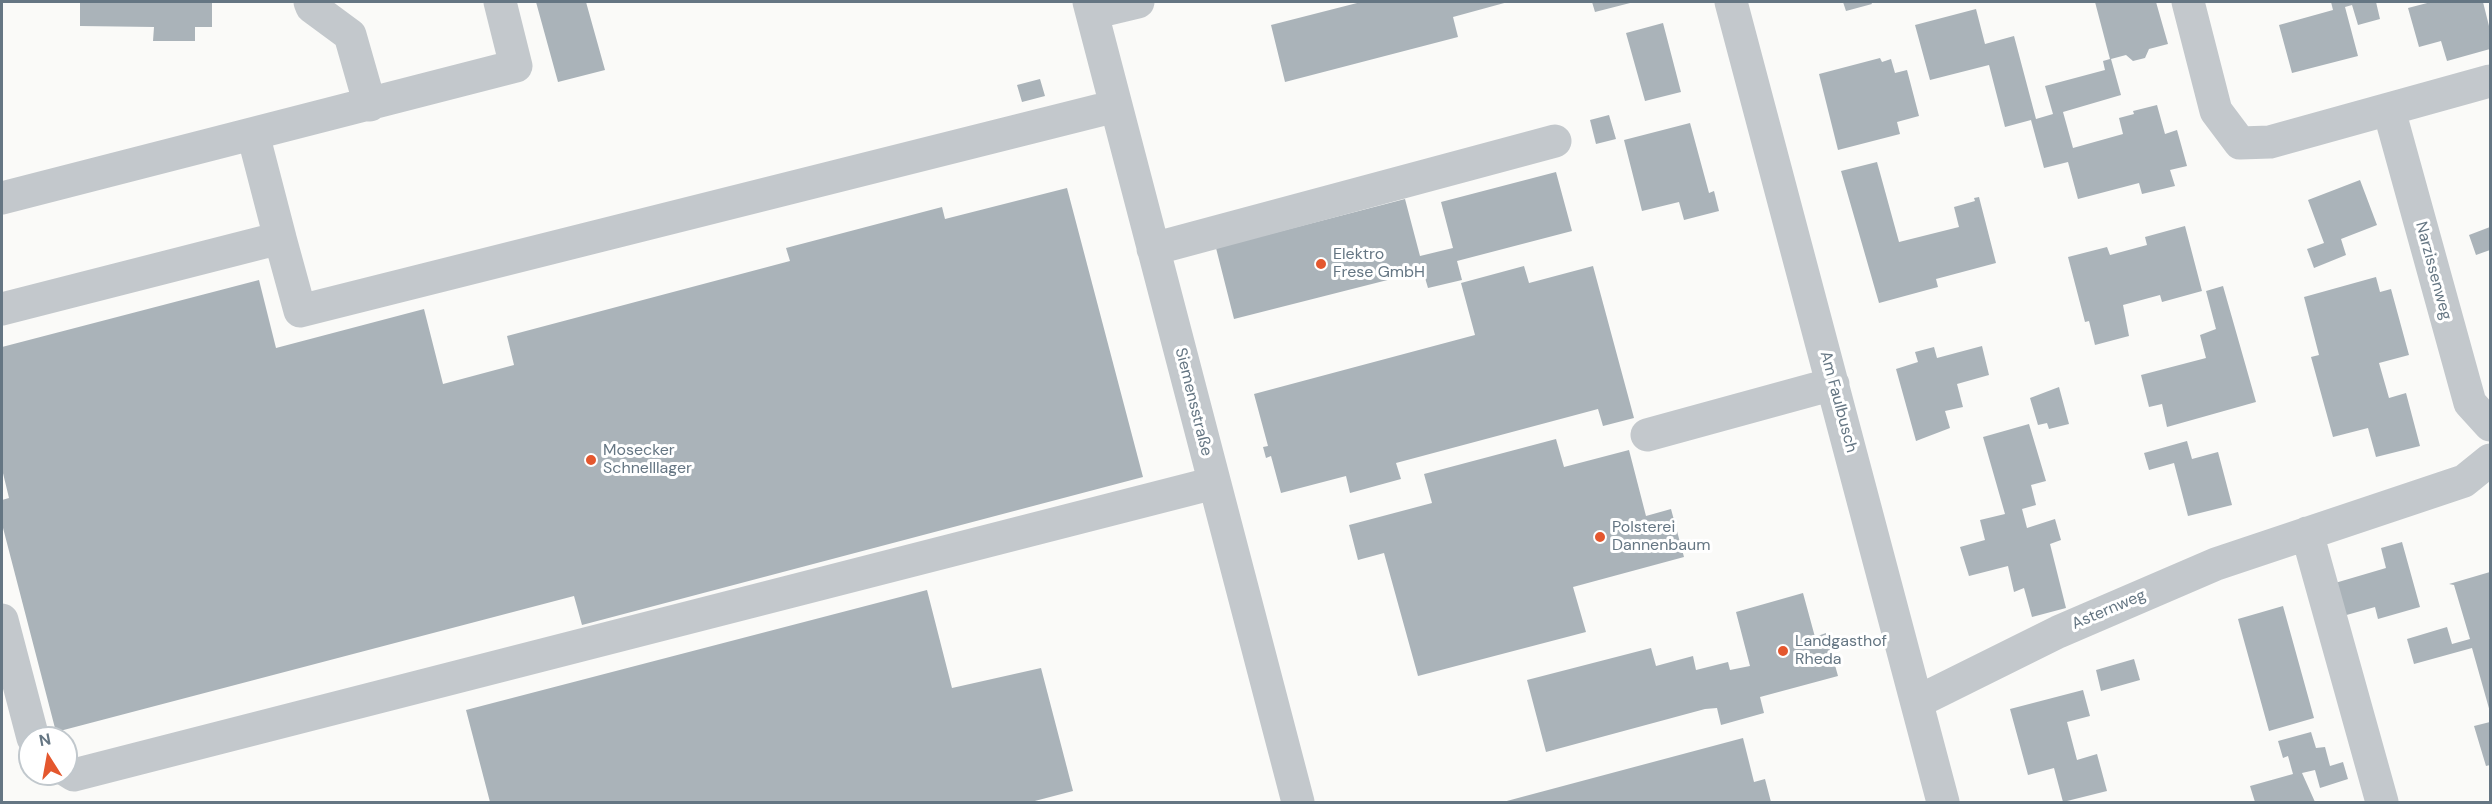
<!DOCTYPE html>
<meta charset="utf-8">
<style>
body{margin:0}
#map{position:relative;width:2492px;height:804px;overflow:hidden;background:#fafaf8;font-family:"DM Sans",sans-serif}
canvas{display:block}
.frame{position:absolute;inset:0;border:3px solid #657683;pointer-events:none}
.north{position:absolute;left:18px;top:726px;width:60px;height:60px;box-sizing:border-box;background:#fff;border:2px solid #c1c8cd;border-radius:50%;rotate:349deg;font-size:16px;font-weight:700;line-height:24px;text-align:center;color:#657683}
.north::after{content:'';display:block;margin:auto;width:21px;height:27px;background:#e4572e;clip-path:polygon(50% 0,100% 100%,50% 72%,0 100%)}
</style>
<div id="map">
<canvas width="2492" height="804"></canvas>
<div class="frame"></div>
<div class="north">N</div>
</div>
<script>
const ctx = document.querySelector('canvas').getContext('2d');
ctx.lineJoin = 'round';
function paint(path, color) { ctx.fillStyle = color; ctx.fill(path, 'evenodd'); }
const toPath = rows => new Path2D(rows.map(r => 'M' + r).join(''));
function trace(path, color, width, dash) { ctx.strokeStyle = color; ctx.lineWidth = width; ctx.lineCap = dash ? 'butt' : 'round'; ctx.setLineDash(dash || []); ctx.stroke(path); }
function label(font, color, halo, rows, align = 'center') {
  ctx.font = font + ' "DM Sans",sans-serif'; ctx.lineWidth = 6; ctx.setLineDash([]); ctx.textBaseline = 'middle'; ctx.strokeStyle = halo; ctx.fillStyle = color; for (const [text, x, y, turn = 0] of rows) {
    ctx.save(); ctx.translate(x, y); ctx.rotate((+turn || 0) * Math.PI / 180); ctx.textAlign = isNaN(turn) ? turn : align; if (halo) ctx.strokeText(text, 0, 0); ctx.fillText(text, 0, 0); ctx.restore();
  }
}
paint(toPath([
 [80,2,212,2,212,27,195,27,195,41,153,41,154,27,80,26],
 [536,2,586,2,605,70,558,82],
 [1361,2,1508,2,1453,17,1458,37,1285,82,1271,25],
 [1592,2,1634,2,1595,12],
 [1843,2,1871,2,1872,4,1846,11],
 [2095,2,2156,2,2168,44,2149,49,2145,58,2133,61,2126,55,2111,59,2121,95,2063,112,2073,148,2123,134,2119,118,2134,114,2133,111,2157,105,2165,134,2177,130,2187,166,2170,170,2175,186,2142,194,2139,183,2078,199,2068,162,2044,168,2031,120,2005,127,1989,65,1930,80,1915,25,1976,9,1985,44,2014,36,2036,119,2053,114,2045,86,2105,70,2103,61,2110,59],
 [2331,2,2376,2,2380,19,2358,25,2352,5,2345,7,2358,56,2292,73,2279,25,2333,10],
 [2431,2,2483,2,2490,30,2490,49,2447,61,2441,41,2419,47,2408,8],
 [1663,23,1681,92,1645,101,1626,33],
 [1880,58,1882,62,1891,59,1895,73,1907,70,1919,116,1897,122,1900,134,1838,150,1819,74],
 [1040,79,1045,96,1022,102,1017,85],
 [1609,115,1616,139,1596,144,1590,120],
 [1690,123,1709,193,1714,191,1719,211,1684,220,1679,202,1642,211,1624,140],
 [1877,162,1899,242,1959,227,1954,207,1975,201,1974,198,1979,197,1996,263,1936,279,1938,287,1879,303,1841,171],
 [1556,172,1572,231,1457,261,1462,280,1428,288,1423,271,1234,319,1216,248,1405,199,1420,256,1453,248,1441,202],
 [2360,180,2377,225,2341,239,2346,255,2314,268,2307,249,2324,243,2308,200],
 [1067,188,1143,477,582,625,574,596,56,732,2,524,2,500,9,498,2,469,2,347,259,280,276,348,424,309,443,384,514,365,507,336,790,261,786,248,942,207,945,219],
 [2185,226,2202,291,2162,302,2160,295,2123,305,2129,336,2095,345,2089,321,2085,322,2068,257,2107,247,2110,255,2147,245,2145,237],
 [2490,227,2490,250,2476,255,2469,235],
 [1524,266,1529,283,1593,266,1634,418,1603,426,1598,409,1396,463,1401,479,1350,493,1346,476,1281,493,1271,456,1266,458,1263,447,1268,446,1254,394,1475,335,1461,283],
 [2376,277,2380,292,2391,289,2409,355,2379,363,2389,398,2406,393,2420,446,2376,457,2368,428,2333,437,2311,357,2319,355,2304,297],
 [2223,286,2256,402,2167,427,2162,404,2149,407,2141,375,2206,358,2200,335,2216,329,2206,291],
 [1982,346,1989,375,1957,384,1963,407,1945,411,1950,428,1916,441,1896,369,1918,362,1915,352,1934,347,1937,358],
 [2059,387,2069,424,2049,429,2047,423,2038,425,2030,398],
 [2029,424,2046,481,2031,485,2036,505,2022,509,2027,528,2055,519,2061,540,2050,544,2066,608,2032,617,2024,588,2014,592,2008,566,1969,576,1960,547,1985,540,1980,520,2005,514,1983,437],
 [1556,439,1564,467,1629,450,1646,516,1671,509,1684,557,1573,587,1586,632,1418,676,1384,553,1358,560,1349,525,1432,503,1424,474],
 [2187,441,2192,459,2218,452,2232,505,2188,516,2174,463,2149,470,2144,453],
 [2402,542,2420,607,2378,619,2375,607,2343,616,2335,583,2386,568,2381,548],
 [2490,572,2490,712,2472,648,2414,664,2407,639,2447,627,2452,644,2470,639,2454,585,2449,584],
 [927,590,952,688,1041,668,1073,791,1031,802,490,802,466,710],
 [1803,593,1815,637,1826,633,1838,676,1760,697,1764,713,1721,725,1717,708,1705,709,1546,752,1527,680,1651,648,1656,666,1693,656,1696,670,1728,662,1730,670,1750,666,1736,612],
 [2283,606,2314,718,2269,731,2238,619],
 [2134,659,2140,680,2101,691,2096,670],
 [2083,690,2090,716,2067,722,2077,760,2097,754,2107,791,2063,802,2054,768,2028,775,2010,709],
 [2490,722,2490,765,2486,766,2474,726],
 [2311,732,2316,748,2325,747,2330,766,2343,762,2348,779,2320,788,2315,770,2302,773,2315,802,2255,802,2250,786,2293,774,2288,756,2283,758,2278,741],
 [1743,738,1754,782,1765,779,1771,802,1503,802]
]), '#aab3b9');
trace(toPath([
 [310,2,312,7,350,35,370,105],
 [1089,2,1298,802],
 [1731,2,1943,802],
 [2188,2,2216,111,2240,143,2270,142,2490,81],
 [1092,13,1138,2],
 [2389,110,2470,403,2490,425],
 [2,198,516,66,500,2],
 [280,238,300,311,1116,106],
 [1153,249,1555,141],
 [2,309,280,238,253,134],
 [1647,435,1833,384],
 [2307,533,2382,802],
 [2,620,33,738],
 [1917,702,2058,632,2216,564,2464,481,2490,460],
 [66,770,74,775,1214,483]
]), '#c3c8cc', 33);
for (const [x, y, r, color] of [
 [1321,264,6,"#e4572e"],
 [591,460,6,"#e4572e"],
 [1600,537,6,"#e4572e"],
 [1783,651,6,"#e4572e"]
]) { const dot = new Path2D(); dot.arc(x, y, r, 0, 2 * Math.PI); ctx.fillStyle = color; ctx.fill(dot); trace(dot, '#fff', 2); }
label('16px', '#657683', '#fff', [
 ["Elektro",1333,255],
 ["Frese GmbH",1333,273],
 ["Mosecker",603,451],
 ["Schnelllager",603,469],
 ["Polsterei",1612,528],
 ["Dannenbaum",1612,546],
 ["Landgasthof",1795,642],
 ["Rheda",1795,660]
], 'left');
label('16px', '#657683', '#fff', [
 ["Narzissenweg",2433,271,75],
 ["Siemensstraße",1193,402,76],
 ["Am Faulbusch",1838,402,75],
 ["Asternweg",2109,610,-23]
]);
</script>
